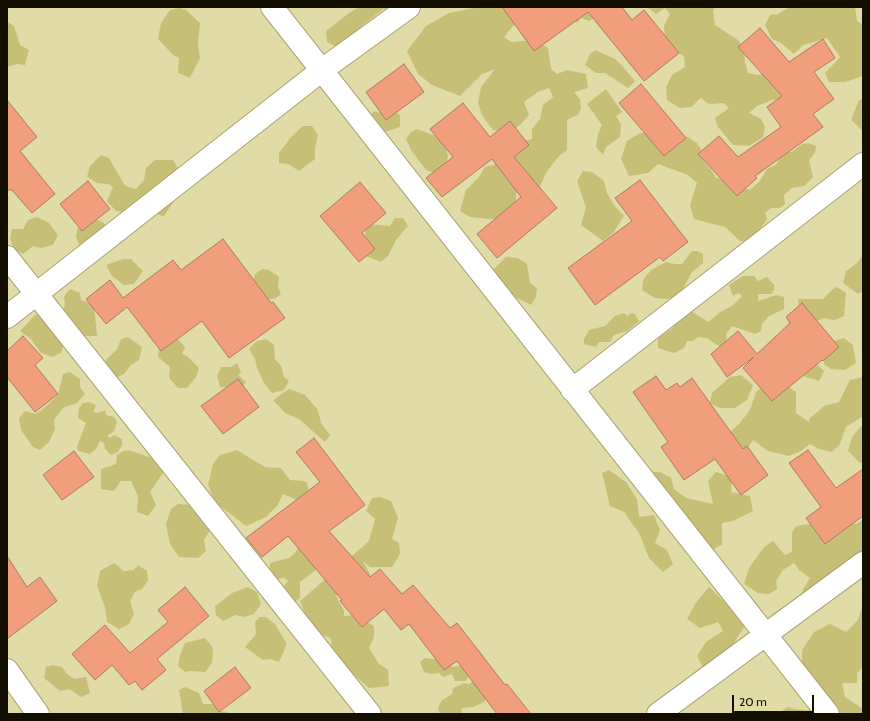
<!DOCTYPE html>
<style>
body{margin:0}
#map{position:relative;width:870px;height:721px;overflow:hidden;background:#e1dba7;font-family:Cabin,sans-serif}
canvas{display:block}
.frame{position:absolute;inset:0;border:8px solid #120f00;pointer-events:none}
.scale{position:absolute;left:732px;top:695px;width:82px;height:18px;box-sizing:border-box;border:2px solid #120f00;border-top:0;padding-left:5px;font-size:12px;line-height:14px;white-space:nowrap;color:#120f00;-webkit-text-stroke:3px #e1dba7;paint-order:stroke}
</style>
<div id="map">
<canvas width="870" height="721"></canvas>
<div class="frame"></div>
<div class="scale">20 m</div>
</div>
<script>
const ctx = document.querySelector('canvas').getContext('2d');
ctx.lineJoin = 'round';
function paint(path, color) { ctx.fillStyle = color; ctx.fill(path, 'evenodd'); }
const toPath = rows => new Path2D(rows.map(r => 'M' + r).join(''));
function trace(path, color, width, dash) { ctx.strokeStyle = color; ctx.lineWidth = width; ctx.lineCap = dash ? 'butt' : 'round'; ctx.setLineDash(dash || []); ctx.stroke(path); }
paint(toPath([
 [359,7,410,7,397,12,383,9,352,34,347,48,341,49,327,42,326,31,349,13],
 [479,7,525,7,519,22,512,27,504,37,511,42,536,40,548,48,551,69,557,74,567,70,586,74,588,88,574,92,580,99,581,108,579,114,567,120,567,150,558,157,546,173,538,191,516,193,516,206,501,218,489,219,470,217,460,211,466,190,478,178,485,167,494,165,501,153,519,142,532,139,532,129,540,119,543,105,553,97,549,88,538,92,524,102,529,115,521,124,511,132,493,130,482,115,478,103,481,87,495,69,482,74,460,96,432,85,418,74,407,51,426,26,449,13],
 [571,7,600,14,589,21,581,18,577,23,570,17],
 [647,7,715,7,713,10,715,25,738,40,744,49,745,62,748,73,757,75,769,73,788,98,772,100,757,106,749,113,761,119,765,127,763,137,749,146,733,145,718,127,715,118,729,108,724,103,709,104,701,98,691,107,680,108,667,100,666,87,672,75,685,67,684,56,672,49,665,39,664,26,670,14,665,8,656,14],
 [790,7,855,7,857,21,863,25,863,76,845,82,829,82,825,73,840,57,827,38,803,45,794,54,781,43,772,39,765,25,770,15,778,14],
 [179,8,186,10,200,23,198,44,200,58,190,78,178,73,179,58,173,55,158,39,161,23,170,10],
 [7,22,14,26,20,45,29,50,25,65,17,64,7,67],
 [595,50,615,59,623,67,635,81,628,88,605,73,596,73,585,65,590,54],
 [606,89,622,112,616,116,621,124,620,137,606,147,603,155,596,147,598,134,602,125,587,104],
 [863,99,863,131,851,120,859,100],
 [383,107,388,107,400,115,400,127,379,134,368,118,374,111,379,113],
 [303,126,312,126,318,135,315,148,315,159,299,171,288,164,279,163,279,153,292,136],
 [417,129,439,137,446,147,448,157,445,169,437,174,426,170,411,150,406,139,411,132],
 [640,133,655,133,675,138,688,137,697,143,704,154,703,161,712,171,716,178,730,180,741,187,750,190,760,181,767,169,776,165,783,152,792,152,802,144,808,143,816,146,815,153,809,160,813,177,804,186,792,188,784,195,785,204,779,208,771,208,765,213,767,219,752,241,740,241,725,227,694,219,690,205,697,183,688,175,658,164,648,173,629,176,621,159,627,141],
 [101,155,109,158,125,186,136,189,144,180,146,168,155,160,173,160,183,177,178,195,164,216,135,209,124,212,116,211,107,201,113,187,108,184,97,183,87,177,90,166],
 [583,171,592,172,604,181,607,193,614,205,624,216,613,233,603,241,581,225,586,207,577,181],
 [37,217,49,223,58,235,53,245,41,248,33,246,23,254,13,248,10,238,12,229,23,229,28,220],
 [395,218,403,218,408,226,396,240,388,256,381,262,366,256,365,237,367,224,390,226],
 [94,219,103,222,109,231,81,249,76,237,77,229],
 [692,251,698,251,703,254,703,263,692,272,679,296,667,299,655,298,642,290,643,280,651,270,666,262,675,264,682,264],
 [863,255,863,291,858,294,843,283,846,271,857,263],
 [506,257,518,258,527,264,530,283,537,288,536,297,531,305,513,296,497,281,493,270],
 [123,259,131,259,143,271,134,284,124,285,112,276,106,265],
 [262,269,269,270,279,277,278,287,281,294,276,298,267,300,252,289,255,274],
 [743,276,754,276,758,281,767,277,775,286,772,294,758,294,758,301,776,295,784,297,784,309,769,316,762,324,761,331,755,334,732,326,726,334,727,341,720,347,707,338,698,337,693,341,687,341,684,348,674,353,658,348,658,338,673,328,680,318,691,311,708,322,719,313,733,305,742,296,738,293,733,296,729,285],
 [837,287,846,293,844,316,834,320,824,318,814,322,799,310,798,299,823,299,833,289],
 [71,289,80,293,81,300,94,305,97,336,86,336,76,340,59,320,65,305,64,297,67,292],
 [624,313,628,316,630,313,635,314,639,321,627,331,614,335,610,342,599,342,596,347,584,344,584,339,589,330,605,326,615,316],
 [36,314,44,317,47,325,53,326,64,344,61,353,52,357,41,353,31,339,20,331],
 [128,337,142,347,139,360,130,366,124,374,115,378,104,370,106,360,117,349,121,339],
 [177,338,185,347,182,354,187,356,199,368,196,377,187,388,178,388,169,378,170,367,158,357,159,346],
 [844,338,853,345,856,363,845,370,831,369,824,364,824,351,830,342],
 [266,339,274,345,275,359,281,366,284,377,289,381,284,390,272,393,264,383,257,368,255,359,249,349,257,341],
 [237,363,241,372,238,375,246,382,241,388,220,387,217,376,221,367,231,367],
 [816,363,824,371,819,381,800,375],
 [70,372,80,379,80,387,85,394,77,403,63,408,54,420,55,429,49,442,40,450,33,447,21,430,19,418,25,411,35,414,41,411,58,395,63,374],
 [741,375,753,385,747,400,735,408,720,408,710,403,712,393,730,377],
 [863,377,863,416,846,427,840,444,832,452,819,449,810,444,799,452,789,456,768,451,753,440,745,452,723,438,739,424,750,410,756,392,763,386,786,385,796,392,796,413,809,422,809,419,824,406,839,402,850,380],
 [289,389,305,395,318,410,321,423,330,435,325,442,299,419,285,413,273,400],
 [89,402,96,405,93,412,97,413,105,410,106,415,114,417,117,422,114,431,107,436,110,438,114,435,122,439,122,445,118,452,111,455,105,449,104,443,100,441,96,449,90,454,78,451,77,447,86,423,78,418,79,408,83,403],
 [863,424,863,463,860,463,848,451,852,437],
 [129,450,157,460,163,473,150,492,156,505,148,516,137,512,138,496,131,481,121,481,114,491,101,489,101,469,116,464,117,455,123,451],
 [237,450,265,467,281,468,290,480,304,481,307,483,310,497,304,503,283,494,277,506,266,517,246,526,215,502,208,485,213,464,220,455],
 [609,470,626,482,637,499,639,517,654,515,660,530,655,543,667,550,673,564,663,572,649,558,639,533,624,512,610,506,602,473],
 [650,472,660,472,671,478,674,489,686,498,713,504,708,481,716,472,732,477,731,492,750,496,753,511,733,521,722,523,722,545,709,551],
 [380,497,391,501,398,518,392,539,399,543,400,554,392,567,370,567,363,561,373,580,340,591,336,596,344,611,344,616,354,615,374,626,374,637,369,648,379,664,388,670,389,686,369,688,345,667,332,652,331,638,319,634,305,614,300,601,369,541,375,519,366,511,372,498],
 [178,504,191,505,210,517,209,532,204,540,206,551,198,558,179,557,170,544,166,524,171,509],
 [863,520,863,562,816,612,805,609,802,603,803,589,810,578,799,570,794,563,783,570,776,581,777,589,769,594,758,593,744,584,749,568,764,547,773,541,785,555,792,552,792,533,796,526,811,524,819,537,834,524,847,522,856,524],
 [299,546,316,561,316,570,300,582,300,598,295,602,282,588,288,581,284,578,277,579,270,568,270,563,289,558,295,553],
 [114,563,124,571,134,570,138,565,147,571,148,581,142,589,135,592,130,601,134,614,129,624,119,629,107,622,105,607,97,586,100,571],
 [248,587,257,592,261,604,254,614,244,617,235,615,223,621,216,615,215,606,232,593],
 [709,587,733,610,748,620,733,645,705,671,697,656,706,642,723,631,718,622,700,628,687,619,695,604],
 [863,604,863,667,857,673,857,683,842,683,845,697,863,709,863,714,839,714,835,711,821,686,808,674,802,665,802,650,814,632,830,624,846,632,858,620],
 [260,617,266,617,275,624,287,644,279,662,270,659,263,660,245,647,256,634,255,622],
 [205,638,213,648,212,663,205,672,189,671,185,672,178,666,180,655,185,643],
 [425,658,441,660,452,667,464,665,470,674,466,681,455,681,452,674,443,677,439,673,431,674,424,672,420,662],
 [53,665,62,667,67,674,74,679,86,677,90,693,81,697,69,689,60,691,44,678,46,667],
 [476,678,492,690,484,702,473,707,462,708,461,714,440,714,438,708,442,700,452,694,453,688,464,683,469,684],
 [185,687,199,693,203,704,213,704,219,711,227,712,229,714,183,714,179,690],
 [788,707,794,709,816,711,818,714,777,714]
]), '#c8bf76');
const building = toPath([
 [502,7,622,7,632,20,644,10,679,53,644,81,588,12,534,51,502,7],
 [760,28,789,62,823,39,835,58,814,72,834,99,813,114,823,127,755,176,757,178,737,196,698,154,719,136,738,157,781,127,767,107,782,96,738,47,760,28],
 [404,64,424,92,386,120,366,92,404,64],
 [641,84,686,138,664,156,619,103,641,84],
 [7,100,37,137,20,151,55,194,32,213,12,190,7,190,7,100],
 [463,103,490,137,510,121,529,145,514,157,557,208,497,258,477,234,521,197,492,159,442,197,426,178,453,157,430,129,463,103],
 [640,180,688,242,663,261,660,257,595,305,568,268,632,221,615,198,640,180],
 [88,181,110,209,82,231,60,204,88,181],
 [360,182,386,213,362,233,375,249,359,262,320,216,360,182],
 [223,239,271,303,273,302,285,318,229,358,202,321,161,351,127,307,106,324,86,299,110,280,123,298,173,260,181,270,223,239],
 [802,303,839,347,823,361,822,360,772,401,743,368,754,357,727,377,711,354,738,331,757,354,790,323,786,317,802,303],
 [23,336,43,358,35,365,58,394,35,412,7,377,7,351,23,336],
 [656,376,666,390,677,383,680,387,692,378,743,449,747,446,768,475,741,495,715,459,684,480,661,447,668,442,633,392,656,376],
 [238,379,259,407,223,434,201,406,238,379],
 [314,438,365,505,329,531,370,577,380,569,402,594,413,585,450,628,457,623,505,685,507,684,531,714,497,714,457,661,444,670,409,624,401,630,384,609,362,627,340,601,342,600,288,536,262,557,246,538,320,482,296,452,314,438],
 [808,450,836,488,863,469,863,516,825,544,806,518,821,507,789,463,808,450],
 [74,451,94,477,62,500,43,475,74,451],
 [7,556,27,587,40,577,57,601,7,639,7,556],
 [185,587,209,616,157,659,166,670,142,690,135,681,129,685,112,665,95,680,72,654,105,625,130,653,168,622,158,610,185,587],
 [235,667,251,688,219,712,204,691,235,667]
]);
paint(building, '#f19e7d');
trace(building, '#ac7a67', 1);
const street = toPath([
 [272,7,828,714],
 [7,257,370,714],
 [7,317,322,70,409,7],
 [572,390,863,164],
 [7,670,38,714],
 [658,714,863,563]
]);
trace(street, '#a9a371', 24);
trace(street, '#fff', 22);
</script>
